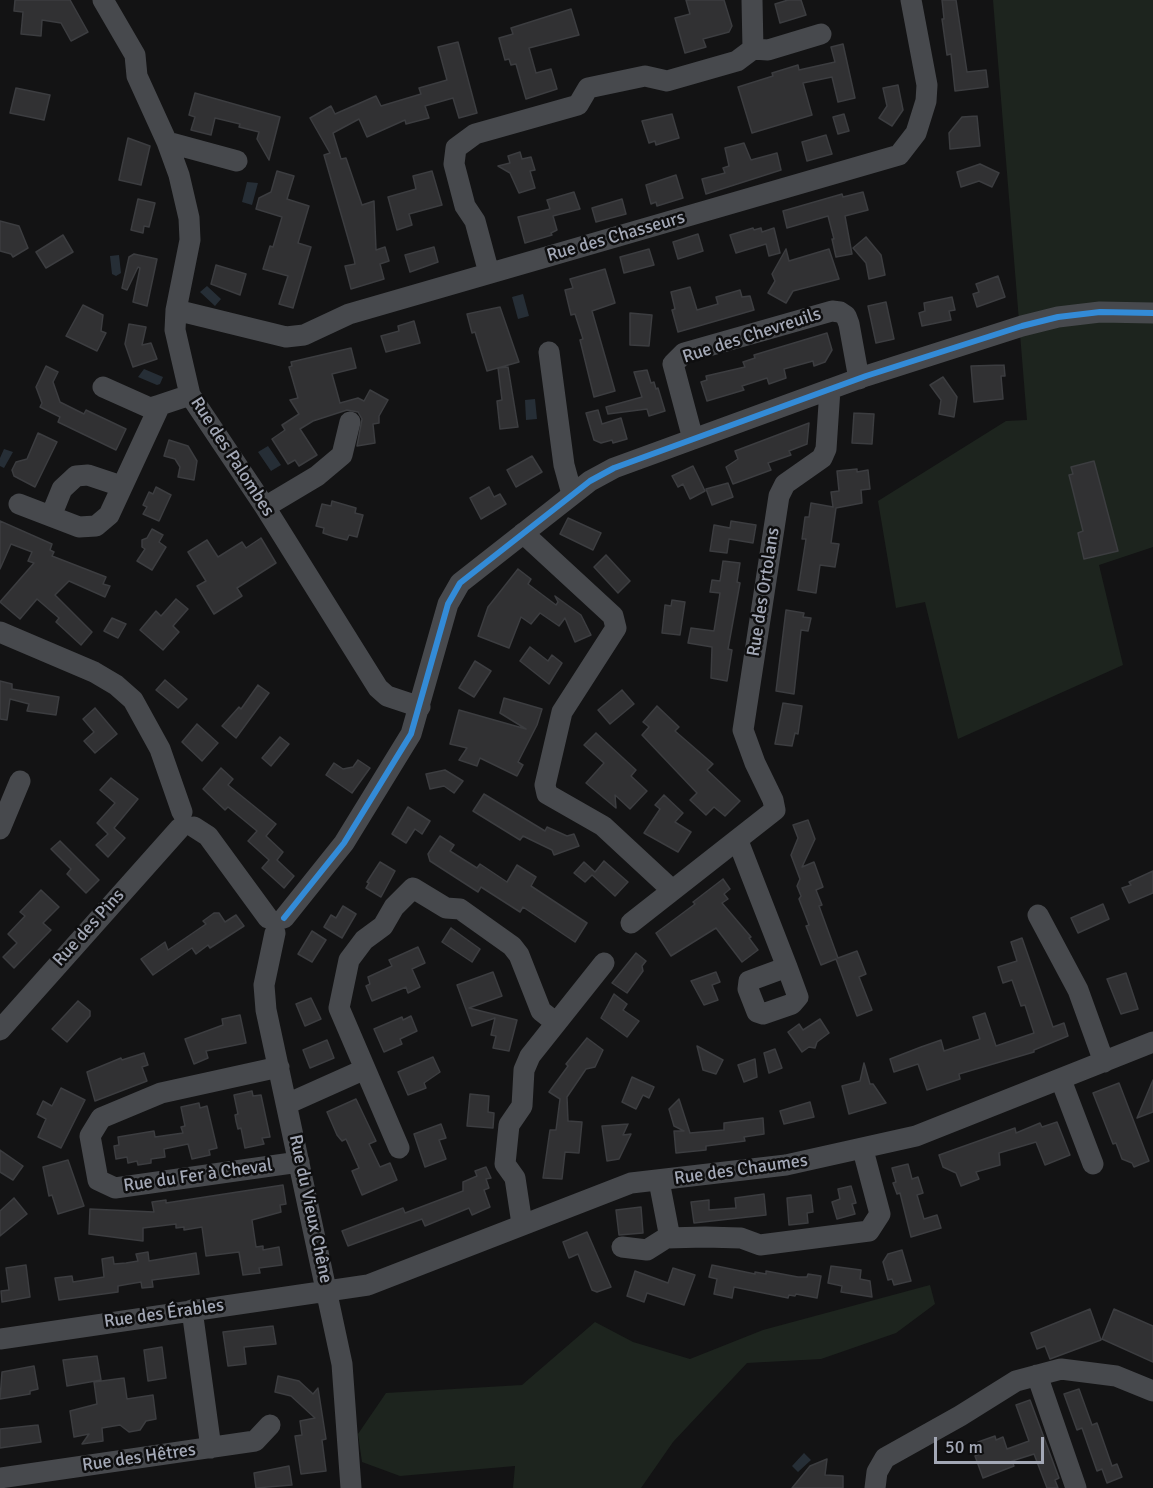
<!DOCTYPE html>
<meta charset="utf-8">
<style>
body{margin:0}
#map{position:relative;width:1153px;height:1488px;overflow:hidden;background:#131314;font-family:Signika,sans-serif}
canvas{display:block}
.scale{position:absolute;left:934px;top:1437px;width:110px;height:27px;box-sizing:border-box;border:3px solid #a3a8b6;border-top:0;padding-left:8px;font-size:18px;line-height:21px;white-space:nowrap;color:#a3a8b6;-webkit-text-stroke:4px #0e0e0f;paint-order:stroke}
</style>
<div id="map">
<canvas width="1153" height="1488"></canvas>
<div class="scale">50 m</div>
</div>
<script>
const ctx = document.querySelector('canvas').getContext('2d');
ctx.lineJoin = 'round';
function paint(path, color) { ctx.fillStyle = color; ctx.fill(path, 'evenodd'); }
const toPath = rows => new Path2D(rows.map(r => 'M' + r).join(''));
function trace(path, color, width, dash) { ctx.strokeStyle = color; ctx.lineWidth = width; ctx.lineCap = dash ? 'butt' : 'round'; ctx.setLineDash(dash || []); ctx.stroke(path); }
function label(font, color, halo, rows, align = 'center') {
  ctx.font = font + ' Signika,sans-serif'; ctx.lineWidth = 5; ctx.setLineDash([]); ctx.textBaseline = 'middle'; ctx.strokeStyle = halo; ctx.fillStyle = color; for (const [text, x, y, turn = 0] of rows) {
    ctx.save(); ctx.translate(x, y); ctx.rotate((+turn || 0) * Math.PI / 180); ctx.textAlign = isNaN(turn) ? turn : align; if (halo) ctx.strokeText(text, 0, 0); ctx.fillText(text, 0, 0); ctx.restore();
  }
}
paint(toPath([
 [993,0,1153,0,1153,547,1099,565,1123,665,958,739,925,602,896,608,878,501,1006,421,1027,420],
 [930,1285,935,1304,896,1333,821,1359,747,1363,673,1442,641,1488,513,1488,515,1466,400,1476,362,1462,358,1434,386,1393,522,1385,595,1322,633,1342,690,1359,763,1330]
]), '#1d241e');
paint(toPath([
 [247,182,258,183,252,205,242,202],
 [119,255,121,273,116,276,112,274,110,256],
 [207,286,221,299,215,306,200,292],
 [523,294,529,316,518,319,512,297],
 [144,369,163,377,160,384,157,385,138,377],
 [535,399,537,419,526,420,525,400],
 [268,446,281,465,271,471,258,452],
 [4,449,13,452,4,468,0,466,0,458],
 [804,1453,811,1460,798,1472,792,1466]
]), '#262e36');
const building = toPath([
 [15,0,70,0,88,32,71,41,61,23,42,20,41,36,21,34,23,12,14,11,15,0],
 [686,0,724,0,732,26,729,32,703,39,706,47,685,53,675,18,690,14,686,0],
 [788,0,801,0,806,15,780,23,775,4,788,0],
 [942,0,956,0,967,72,986,70,988,87,955,91,951,54,947,55,942,19,944,19,942,0],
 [571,9,579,35,529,48,536,73,551,69,557,89,526,99,516,64,511,65,509,59,505,60,499,38,513,34,511,28,571,9],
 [458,42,477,113,459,118,453,98,425,106,429,118,406,124,405,120,367,137,359,119,333,133,341,159,346,158,362,205,374,201,376,250,385,247,389,261,380,264,384,279,351,289,345,266,355,264,354,259,324,155,330,153,310,118,331,106,335,114,376,96,381,106,421,94,419,88,447,80,438,47,458,42],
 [843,44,855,98,838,102,832,77,803,83,812,115,752,133,738,87,773,76,772,73,798,65,799,70,835,62,831,47,843,44],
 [898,85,903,110,892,126,879,118,887,106,883,88,898,85],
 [16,88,50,95,44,120,10,113,16,88],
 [195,93,280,117,269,160,257,139,259,132,239,127,240,124,215,118,211,135,191,130,195,117,189,115,195,93],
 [672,114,679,138,656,145,655,141,649,143,642,121,672,114],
 [844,114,849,131,838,134,833,117,844,114],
 [977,116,980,146,950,149,949,133,962,117,977,116],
 [826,135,832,154,807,161,802,142,826,135],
 [128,138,150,146,141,185,119,180,128,138],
 [744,143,751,160,777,153,781,170,706,194,702,179,725,173,723,168,729,166,725,148,744,143],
 [520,152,522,159,531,157,535,170,530,171,535,188,519,193,510,173,498,166,510,163,508,156,520,152],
 [980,164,999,173,992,187,979,181,961,187,957,172,980,164],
 [277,171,294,176,287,199,309,206,298,243,311,247,293,308,279,304,288,276,263,269,270,246,273,247,282,217,256,209,259,198,271,192,277,171],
 [432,171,442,205,409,214,412,225,397,230,388,197,416,189,413,176,432,171],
 [676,175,683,198,657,206,656,202,651,204,646,185,676,175],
 [574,192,580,209,553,216,557,230,551,233,552,235,525,243,518,217,550,209,547,200,574,192],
 [863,192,868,210,845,216,852,254,836,257,832,239,834,239,828,216,787,228,783,211,842,194,843,197,863,192],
 [138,199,155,203,149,227,144,226,143,233,131,230,138,199],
 [622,199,626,214,596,222,592,208,622,199],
 [0,221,19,226,28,248,13,257,11,254,0,251,0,221],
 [753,228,754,230,761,228,762,232,774,228,780,253,769,256,766,244,736,253,730,235,753,228],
 [698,234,703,251,678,259,673,242,698,234],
 [63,235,73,252,46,268,36,252,63,235],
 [866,237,881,255,885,275,869,279,866,263,853,248,866,237],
 [434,247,438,262,410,272,405,255,434,247],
 [649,249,654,265,624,273,620,257,649,249],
 [786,249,789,261,829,249,839,279,793,291,786,303,768,293,775,281,772,274,786,249],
 [134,254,157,259,147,306,133,302,140,268,138,267,127,290,122,288,129,257,134,254],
 [216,265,246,274,240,295,211,284,216,265],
 [605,269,615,303,592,311,615,391,594,397,580,340,583,339,575,314,571,315,565,290,573,288,570,279,605,269],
 [998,276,1005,297,977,307,973,294,979,292,976,284,998,276],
 [690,287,697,310,718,304,716,297,740,290,742,297,750,296,754,310,678,332,672,310,675,309,671,292,690,287],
 [952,297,955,310,949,311,951,320,922,326,919,313,925,311,924,303,952,297],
 [886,302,894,339,876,343,868,306,886,302],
 [83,305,103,315,101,331,106,333,97,351,66,336,83,305],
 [500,307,519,362,487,371,475,332,472,333,467,314,500,307],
 [630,313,652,315,649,346,630,345,630,313],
 [414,321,420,343,386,352,381,336,399,331,398,326,414,321],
 [129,324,146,327,142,345,151,343,157,359,133,367,125,344,129,324],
 [827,333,832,350,825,362,814,366,813,361,784,369,786,378,769,384,767,378,742,386,744,390,707,401,701,382,707,380,706,376,745,367,743,362,755,358,754,355,827,333],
 [351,348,356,368,332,374,340,403,358,398,364,401,370,390,388,400,379,416,379,423,373,424,375,443,357,446,362,419,358,412,347,410,313,421,300,429,317,455,299,466,295,460,288,464,272,439,285,430,282,425,299,414,290,400,298,398,289,367,292,366,291,362,351,348],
 [1004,365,1005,376,1001,376,1003,399,974,402,971,366,1004,365],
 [46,366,58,372,53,382,60,402,84,414,86,410,126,429,116,450,58,422,60,417,40,407,42,403,36,387,46,366],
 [508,367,518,427,500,429,497,401,502,400,498,368,508,367],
 [647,370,651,383,654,382,656,389,658,388,665,411,649,416,647,409,608,414,606,407,642,397,634,372,647,370],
 [943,377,957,397,954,417,939,414,941,400,930,385,943,377],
 [598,410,602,424,621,418,627,439,613,443,612,440,601,443,594,440,586,413,598,410],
 [854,413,874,414,872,444,852,443,854,413],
 [809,423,807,444,789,451,791,455,768,463,771,470,733,484,726,467,738,459,735,451,809,423],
 [38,433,57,442,35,487,14,476,12,470,16,462,27,459,38,433],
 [169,440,188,446,197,461,194,480,178,477,180,467,175,459,164,456,169,440],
 [532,456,542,472,516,487,507,470,532,456],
 [1094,461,1118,551,1084,559,1078,533,1083,531,1069,475,1073,474,1071,467,1094,461],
 [693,466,705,491,690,499,683,484,678,487,672,476,693,466],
 [857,469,857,472,868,470,870,489,861,490,862,503,836,508,831,543,839,544,835,567,820,565,816,593,798,590,806,539,802,539,805,517,809,517,811,503,833,507,831,492,839,491,837,471,857,469],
 [728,483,733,497,712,505,706,489,728,483],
 [156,487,171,495,159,521,143,514,147,507,143,505,149,492,153,494,156,487],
 [489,487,494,497,500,494,506,504,481,519,470,498,489,487],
 [332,501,356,508,355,513,363,515,357,537,349,535,347,540,335,537,323,533,324,528,316,526,322,504,331,506,332,501],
 [568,518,601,533,593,550,560,534,568,518],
 [0,521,52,544,50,550,54,552,52,556,106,577,103,584,110,586,105,597,69,581,55,595,92,632,81,645,56,622,59,618,37,599,20,619,0,602,34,563,28,561,32,552,11,544,0,569,0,521],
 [731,521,756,525,753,543,729,539,727,553,710,551,714,525,730,528,731,521],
 [152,529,163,535,159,542,166,547,152,570,137,561,145,549,142,547,142,540,147,538,152,529],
 [261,538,276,563,237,588,242,596,214,614,197,586,206,581,188,552,207,540,218,557,242,542,246,548,261,538],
 [606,555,630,581,618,593,594,567,606,555],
 [723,561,740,563,737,582,740,583,728,649,732,650,727,681,711,678,712,647,688,643,691,628,714,631,720,593,710,592,712,580,720,581,723,561],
 [518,569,531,579,528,584,556,605,558,602,555,596,581,615,591,635,575,642,565,618,559,626,540,613,531,624,521,617,509,648,478,636,488,607,518,569],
 [176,599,188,609,173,626,179,632,163,650,140,630,156,611,161,616,176,599],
 [672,600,685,602,680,635,662,633,665,605,671,606,672,600],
 [786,610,804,613,803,617,811,618,808,631,801,630,794,694,776,691,786,610],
 [112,618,126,624,118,638,104,631,112,618],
 [530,647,548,661,552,655,562,663,549,684,520,661,530,647],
 [475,661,491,671,474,697,459,688,475,661],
 [165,680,187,699,178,708,156,690,165,680],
 [0,681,12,684,12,689,59,697,56,715,27,711,29,704,10,699,7,720,0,719,0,681],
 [258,685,269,693,236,738,222,726,239,707,241,709,258,685],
 [622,690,634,704,610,724,598,710,622,690],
 [504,698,542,709,537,725,518,762,523,765,517,776,480,758,477,766,459,760,467,748,450,744,459,710,526,729,500,713,504,698],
 [783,703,802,706,798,734,795,733,792,746,775,744,783,703],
 [657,706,679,727,675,731,713,764,707,770,740,801,725,816,714,807,706,815,690,800,697,793,642,735,649,727,643,722,657,706],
 [95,708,117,734,95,753,84,741,94,732,83,719,95,708],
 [197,724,218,743,202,761,182,742,197,724],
 [596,733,636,770,631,776,647,791,630,809,615,795,616,808,586,783,604,763,584,745,596,733],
 [280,737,289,744,271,766,262,758,280,737],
 [358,760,370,768,352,793,326,775,334,763,343,769,353,767,358,760],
 [221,768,233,779,228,785,276,824,266,836,283,852,277,860,294,876,284,888,262,868,269,860,248,841,257,831,228,807,225,810,203,789,221,768],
 [445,770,463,781,454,793,444,786,430,789,426,774,445,770],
 [111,778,138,799,114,828,125,838,108,857,96,845,108,834,97,823,115,803,100,790,111,778],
 [484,794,545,831,547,827,567,836,574,834,579,846,554,855,552,850,523,836,520,840,473,811,484,794],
 [664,795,683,813,675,822,691,832,678,852,644,833,660,809,655,805,664,795],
 [408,807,430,821,422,834,415,829,406,843,392,834,408,807],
 [808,820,815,839,802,867,814,862,823,887,816,890,822,905,819,906,838,958,857,951,866,974,859,977,872,1010,857,1016,836,959,821,965,806,926,809,925,799,899,801,896,797,886,800,879,791,855,798,838,793,825,808,820],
 [440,836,454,845,450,851,477,868,480,864,507,882,517,865,536,877,531,886,587,923,575,942,523,907,520,912,481,887,478,892,430,861,428,854,440,836],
 [60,841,99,880,86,893,67,874,71,869,51,849,60,841],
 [604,861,628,882,615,896,592,875,585,882,574,873,584,862,595,872,604,861],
 [380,862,395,871,381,897,366,888,369,883,367,882,380,862],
 [1153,871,1153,893,1129,903,1122,888,1131,885,1129,882,1153,871],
 [723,879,730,889,724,894,728,899,722,903,751,937,749,938,758,950,742,962,716,928,671,956,656,933,695,904,693,902,723,879],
 [41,890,59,907,43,923,51,930,14,968,3,957,17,943,8,934,25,916,20,912,41,890],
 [1103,904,1109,919,1078,933,1071,918,1103,904],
 [343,906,356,914,342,938,324,927,331,915,336,918,343,906],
 [214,913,219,913,225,922,236,915,244,926,210,948,208,945,196,954,192,948,153,975,141,959,165,942,168,950,206,924,203,921,214,913],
 [451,928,480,949,472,962,442,942,451,928],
 [312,931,326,940,312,962,298,954,312,931],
 [1022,938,1053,1027,1064,1023,1068,1036,1034,1050,1034,1052,959,1074,960,1079,927,1090,918,1064,894,1072,890,1059,921,1047,941,1040,944,1051,980,1039,973,1017,985,1013,996,1046,1034,1033,1025,1005,1021,1006,1012,980,1003,983,998,967,1017,961,1011,942,1022,938],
 [418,947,425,963,412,969,420,987,408,993,406,987,372,1001,366,986,370,984,368,977,392,966,389,960,418,947],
 [636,953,646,961,642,966,643,971,627,993,612,983,636,953],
 [493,972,502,996,469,1008,517,1020,509,1051,493,1048,496,1036,491,1035,495,1018,472,1026,457,985,493,972],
 [716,972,720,982,712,985,718,1000,704,1005,691,981,716,972],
 [1126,973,1138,1009,1121,1014,1107,979,1126,973],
 [614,994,627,1004,623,1010,639,1021,627,1037,601,1018,614,994],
 [311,998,321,1019,305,1026,296,1004,311,998],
 [78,1001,90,1011,90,1016,67,1042,52,1029,78,1001],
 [240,1015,246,1043,206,1051,208,1058,194,1064,185,1039,223,1025,222,1019,240,1015],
 [411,1016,417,1031,400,1039,402,1044,384,1052,374,1029,402,1017,403,1020,411,1016],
 [820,1019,829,1033,817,1042,815,1048,809,1047,802,1052,788,1032,799,1024,803,1030,820,1019],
 [587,1038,603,1050,595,1067,586,1069,567,1097,568,1121,582,1122,579,1153,565,1152,562,1179,543,1178,550,1130,556,1130,560,1099,549,1092,568,1066,566,1064,587,1038],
 [327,1040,334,1058,310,1068,303,1050,327,1040],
 [697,1046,723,1060,716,1074,703,1070,697,1046],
 [775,1049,782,1068,769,1073,764,1053,775,1049],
 [144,1053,148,1065,142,1067,147,1081,95,1101,87,1072,121,1058,122,1060,144,1053],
 [433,1057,440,1072,424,1083,426,1088,408,1095,398,1072,433,1057],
 [755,1059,757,1077,744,1082,738,1065,755,1059],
 [864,1063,870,1084,873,1084,886,1103,849,1114,842,1086,860,1081,864,1063],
 [632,1077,654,1087,649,1098,643,1095,636,1109,622,1102,632,1077],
 [1153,1080,1153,1112,1137,1118,1153,1080],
 [1119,1083,1149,1161,1134,1167,1132,1163,1122,1159,1116,1143,1113,1144,1093,1093,1119,1083],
 [61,1088,85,1100,61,1148,38,1137,46,1119,37,1114,43,1101,52,1106,61,1088],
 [252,1091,253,1096,261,1095,270,1137,262,1138,264,1144,245,1148,241,1128,238,1129,236,1121,235,1115,238,1114,234,1095,252,1091],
 [470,1094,489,1096,488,1112,494,1113,493,1128,467,1126,470,1094],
 [356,1099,376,1141,369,1144,380,1167,390,1163,397,1180,362,1195,352,1171,359,1168,346,1139,342,1141,337,1135,327,1112,356,1099],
 [679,1099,690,1133,724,1130,724,1123,763,1118,764,1134,744,1137,745,1141,706,1146,706,1150,676,1153,674,1131,684,1131,674,1126,669,1109,679,1099],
 [810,1102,814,1117,784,1124,780,1111,810,1102],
 [199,1103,200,1108,207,1106,217,1148,209,1150,210,1155,192,1159,188,1144,164,1149,165,1157,151,1159,151,1163,138,1165,137,1161,128,1163,127,1157,116,1159,114,1146,119,1145,118,1137,154,1131,155,1137,183,1133,181,1127,185,1126,181,1107,199,1103],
 [1057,1122,1070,1155,1045,1165,1036,1142,999,1153,1000,1165,976,1172,979,1179,961,1186,956,1173,943,1167,939,1155,1015,1128,1016,1133,1040,1123,1042,1127,1057,1122],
 [441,1124,446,1138,439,1140,446,1159,425,1167,414,1134,441,1124],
 [628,1124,623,1135,631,1134,619,1159,607,1161,602,1126,628,1124],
 [0,1150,23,1166,13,1180,0,1172,0,1150],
 [68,1160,84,1206,58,1214,52,1195,49,1196,43,1167,68,1160],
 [908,1164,912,1179,918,1177,923,1193,917,1195,924,1219,937,1215,941,1228,911,1237,900,1193,897,1194,893,1183,896,1182,892,1168,908,1164],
 [486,1167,491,1178,486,1179,489,1188,484,1190,490,1207,472,1215,469,1208,425,1226,422,1219,348,1246,342,1231,403,1208,405,1213,463,1191,463,1182,477,1176,475,1171,486,1167],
 [283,1185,286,1204,280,1205,281,1212,252,1220,256,1247,263,1246,263,1250,279,1247,282,1265,259,1268,260,1273,243,1275,239,1252,206,1256,202,1227,184,1230,184,1227,176,1228,176,1224,143,1228,143,1241,89,1234,90,1209,154,1212,152,1202,166,1200,166,1203,283,1185],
 [851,1186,856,1203,852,1204,855,1214,837,1219,832,1202,840,1199,838,1189,851,1186],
 [764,1194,766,1215,694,1223,691,1202,709,1200,709,1210,736,1208,735,1198,764,1194],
 [811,1195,813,1212,807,1213,808,1223,789,1225,787,1198,811,1195],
 [14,1198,27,1214,0,1236,0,1211,14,1198],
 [641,1207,643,1233,619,1235,616,1210,641,1207],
 [587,1232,611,1287,597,1292,592,1290,578,1254,569,1258,563,1242,587,1232],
 [902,1250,911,1281,894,1285,892,1279,888,1280,883,1262,888,1254,902,1250],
 [148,1252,149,1261,196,1253,199,1274,152,1280,153,1287,142,1288,141,1282,129,1284,118,1286,118,1292,59,1300,55,1278,72,1276,73,1282,104,1277,102,1259,113,1257,114,1264,126,1263,138,1261,136,1254,148,1252],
 [26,1265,30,1297,2,1302,1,1291,9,1290,6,1268,26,1265],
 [712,1265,755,1274,755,1272,766,1274,766,1271,798,1277,807,1277,808,1274,821,1276,817,1298,796,1294,795,1296,789,1295,788,1298,734,1287,732,1298,714,1294,717,1279,709,1277,712,1265],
 [831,1266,861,1270,860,1279,870,1281,872,1297,841,1292,842,1286,828,1283,831,1266],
 [673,1268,695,1275,684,1305,647,1293,644,1302,627,1296,635,1271,668,1283,673,1268],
 [1090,1309,1101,1340,1050,1359,1045,1346,1037,1349,1031,1333,1090,1309],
 [1114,1309,1153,1326,1153,1362,1102,1339,1114,1309],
 [273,1326,276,1344,244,1347,246,1364,228,1366,223,1332,273,1326],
 [162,1347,166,1378,148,1381,144,1350,162,1347],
 [97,1356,101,1380,67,1386,63,1360,97,1356],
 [34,1366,38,1389,30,1391,30,1394,0,1399,2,1372,34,1366],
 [278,1376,299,1381,313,1394,318,1388,326,1439,322,1440,326,1471,301,1474,295,1436,302,1435,300,1421,315,1418,291,1396,275,1392,278,1376],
 [124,1378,127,1399,153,1395,156,1419,146,1421,140,1430,129,1432,120,1425,102,1428,103,1441,82,1444,89,1434,74,1437,70,1411,97,1404,94,1382,124,1378],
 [1079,1389,1092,1425,1097,1423,1112,1466,1117,1464,1122,1477,1107,1483,1102,1469,1097,1471,1082,1428,1077,1430,1064,1394,1079,1389],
 [1030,1400,1059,1478,1055,1480,1058,1488,1047,1488,1034,1454,1012,1461,1014,1466,983,1478,975,1456,982,1453,978,1442,995,1436,996,1440,1003,1437,1007,1449,1029,1441,1016,1405,1030,1400],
 [38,1425,41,1442,0,1448,0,1429,38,1425],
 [827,1459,825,1475,843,1476,843,1488,792,1488,810,1466,827,1459],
 [289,1466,292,1485,256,1488,254,1473,289,1466]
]);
paint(building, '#313133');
trace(building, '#3c3d40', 1.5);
trace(toPath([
 [103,0,135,55,137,76,167,142,179,175,189,218,190,240,176,310,175,330,190,395,265,507,378,688,387,696,420,707],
 [752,0,753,49],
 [753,49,768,50,821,34],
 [167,142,237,161],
 [489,273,475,221,465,206,454,164,456,148,475,134,578,105,588,88,645,76,667,81,737,61,753,49],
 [176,310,286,337,304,335,349,314,899,155,916,133,926,101,927,85,911,0],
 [549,352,564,465,572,494],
 [103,387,150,408,160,405],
 [693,439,673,364,684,353,832,311,840,312,846,316,849,324,859,379],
 [19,504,79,527,96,526,109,515,160,405,190,395],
 [265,507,317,476,342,455,350,422],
 [51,516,62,489,76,476,88,475,121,486],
 [523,533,613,616,616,628,562,712,545,785,547,794,603,826,672,890],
 [0,632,94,672,116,685,133,700,160,749,182,812],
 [194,827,208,836,268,918],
 [0,829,20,781],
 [738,841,787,967,798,997,792,1004,763,1014,757,1012,748,989,749,981,787,967],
 [1038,915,1078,990,1104,1062],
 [284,918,344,843,411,734,448,604,460,583,590,481,614,468,866,376,1022,326,1058,317,1100,312,1153,313],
 [631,923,775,810,773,800,755,763,743,730,779,496,785,484,822,458,826,449,830,389],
 [275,933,264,985,266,1010,342,1364,351,1488],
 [0,1030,180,828],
 [279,1067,161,1093,101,1118,90,1136,98,1180,115,1188,299,1162],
 [1061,1080,1093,1164],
 [287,1104,363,1070],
 [399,1148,339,1008,349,960,364,940,383,926,394,907,413,888,446,908,460,909,512,946,519,955,541,1011,555,1022],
 [659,1181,670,1238],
 [522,1224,515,1178,505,1164,509,1125,522,1106,524,1070,530,1056,604,963],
 [622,1247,647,1250,666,1238,705,1237,741,1238,760,1245,869,1231,880,1214,863,1150],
 [192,1310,211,1448],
 [0,1339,368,1285,631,1183,786,1165,916,1136,1153,1042],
 [1037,1375,1076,1488],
 [0,1478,255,1441,270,1425],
 [875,1488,877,1472,885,1458,960,1416,1016,1381,1061,1369,1116,1376,1153,1391]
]), '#47494d', 21);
trace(toPath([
 [284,918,344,843,411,734,448,604,460,583,590,481,614,468,866,376,1022,326,1058,317,1100,312,1153,313]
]), '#338bd7', 6);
label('18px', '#a3a8b6', '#0e0e0f', [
 ["Rue des Chasseurs",616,237,-16],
 ["Rue des Chevreuils",752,336,-18],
 ["Rue des Palombes",232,457,57],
 ["Rue des Ortolans",764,592,-81],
 ["Rue des Pins",89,928,-48],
 ["Rue des Chaumes",741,1170,-8],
 ["Rue du Fer à Cheval",198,1176,-8],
 ["Rue du Vieux Chêne",310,1209,78],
 ["Rue des Érables",164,1314,-8],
 ["Rue des Hêtres",139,1458,-8]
]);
</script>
